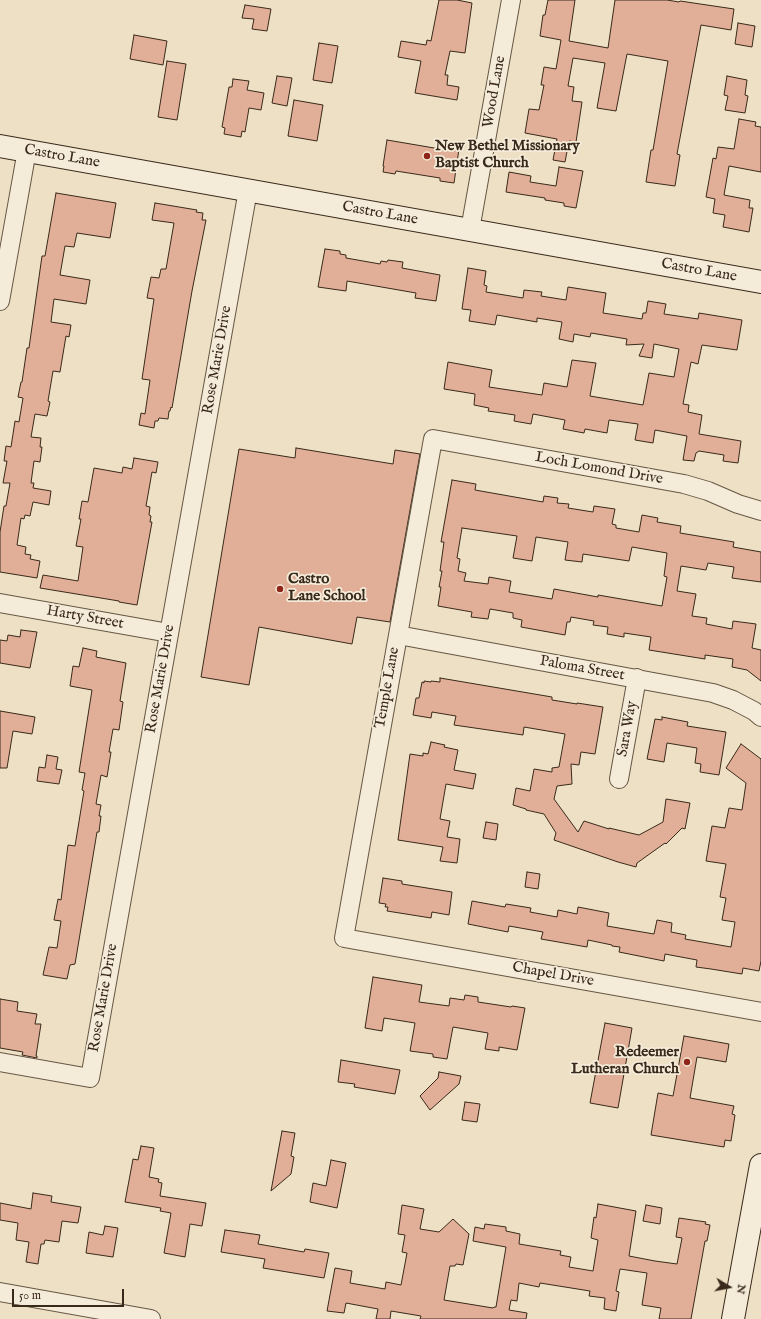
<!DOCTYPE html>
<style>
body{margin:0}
#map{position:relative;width:761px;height:1319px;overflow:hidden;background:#eee0c4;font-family:"IM FELL English",serif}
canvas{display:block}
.north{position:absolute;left:709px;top:1267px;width:40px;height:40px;-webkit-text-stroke:3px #f4ebd9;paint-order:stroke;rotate:100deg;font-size:11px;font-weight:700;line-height:16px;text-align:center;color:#39291a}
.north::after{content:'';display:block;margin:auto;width:14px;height:18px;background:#39291a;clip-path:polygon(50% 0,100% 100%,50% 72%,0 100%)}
.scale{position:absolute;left:12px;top:1289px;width:112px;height:18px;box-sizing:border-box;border:2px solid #39291a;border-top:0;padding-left:5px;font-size:12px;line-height:14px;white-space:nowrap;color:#39291a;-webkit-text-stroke:3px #f4ebd9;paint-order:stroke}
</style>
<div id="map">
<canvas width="761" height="1319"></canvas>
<div class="north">N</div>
<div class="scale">50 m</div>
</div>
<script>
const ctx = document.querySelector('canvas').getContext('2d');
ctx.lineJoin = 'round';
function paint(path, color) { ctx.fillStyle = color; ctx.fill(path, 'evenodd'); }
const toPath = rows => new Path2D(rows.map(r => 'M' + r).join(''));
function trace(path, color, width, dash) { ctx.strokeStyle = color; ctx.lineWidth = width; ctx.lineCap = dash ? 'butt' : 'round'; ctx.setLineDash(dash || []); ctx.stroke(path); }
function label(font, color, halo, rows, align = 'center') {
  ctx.font = font + ' "IM FELL English",serif'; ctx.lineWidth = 3.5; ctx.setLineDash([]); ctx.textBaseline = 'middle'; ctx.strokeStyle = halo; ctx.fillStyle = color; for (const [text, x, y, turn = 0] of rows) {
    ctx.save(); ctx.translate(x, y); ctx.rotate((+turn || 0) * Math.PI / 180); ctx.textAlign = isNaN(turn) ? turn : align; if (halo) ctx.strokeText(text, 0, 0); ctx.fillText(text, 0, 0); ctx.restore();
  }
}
const building = toPath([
 [439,0,457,0,472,3,465,53,450,51,445,75,448,75,447,85,459,87,457,100,415,93,421,61,398,57,401,41,426,45,427,40,431,41,439,0],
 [548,0,575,0,569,41,608,48,615,0,667,0,679,2,680,1,734,9,731,30,701,25,677,154,680,155,675,186,646,182,651,150,653,150,668,61,627,54,616,111,597,108,605,63,573,58,568,86,574,87,572,101,582,102,576,142,569,141,565,162,553,160,557,139,525,133,529,109,539,110,544,85,541,85,544,67,556,69,561,40,540,36,543,15,545,15,548,0],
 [245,5,271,9,267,31,252,29,254,19,242,18,245,5],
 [738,23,755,26,752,47,735,44,738,23],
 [134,35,167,41,163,65,130,59,134,35],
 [319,43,338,46,332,83,313,80,319,43],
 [167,61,186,64,177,120,158,117,167,61],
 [277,76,292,78,287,106,272,103,277,76],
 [727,76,747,80,745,95,748,96,745,113,725,110,728,96,724,95,727,76],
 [233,79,249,81,247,90,264,93,261,110,249,108,245,132,242,131,241,137,224,134,225,128,222,127,229,87,232,87,233,79],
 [294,100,323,105,317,141,288,136,294,100],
 [739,119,756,122,755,126,761,127,761,172,729,166,724,195,750,200,749,208,753,208,749,232,723,227,725,215,713,213,715,199,706,197,713,158,716,159,718,147,734,149,739,119],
 [387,140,446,150,446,147,459,149,454,183,440,181,440,178,396,171,395,174,383,172,384,166,383,166,387,140],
 [559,167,583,171,576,208,564,206,564,203,545,200,545,198,506,192,509,172,531,176,530,182,556,186,559,167],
 [56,193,116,203,110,238,77,233,74,247,65,246,60,275,90,280,86,304,54,299,51,322,71,325,69,337,66,336,60,372,53,371,48,401,50,402,47,416,35,414,31,437,41,438,40,447,42,447,40,462,34,461,31,483,34,483,33,488,51,491,49,505,33,502,30,516,25,515,24,519,21,518,17,545,26,547,25,554,31,555,30,559,40,561,37,578,0,572,0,532,4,506,6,506,10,483,3,483,7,461,4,461,6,446,11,447,15,421,19,422,23,398,18,397,21,382,22,382,27,348,29,348,42,256,45,256,56,193],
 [155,203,197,210,196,212,203,213,202,220,206,220,192,291,172,408,171,407,170,411,169,411,168,419,159,418,158,421,155,421,154,428,139,425,141,413,145,414,150,380,142,379,154,299,147,298,151,277,159,278,161,269,166,269,174,223,152,220,155,203],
 [325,249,340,251,340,254,346,255,346,258,380,264,381,261,387,262,388,260,403,262,402,268,440,275,436,301,415,298,416,293,347,281,346,291,318,287,325,249],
 [468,268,486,271,484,285,487,286,486,292,523,298,524,290,542,292,541,296,566,300,568,287,606,293,603,313,642,319,643,313,646,313,648,301,666,304,664,314,698,319,699,313,742,320,737,350,702,345,698,364,691,362,683,404,689,405,688,412,702,415,699,434,741,441,738,463,723,461,724,455,699,451,696,453,694,461,683,460,687,436,655,430,653,443,635,440,638,424,609,420,607,433,585,429,584,433,563,429,565,420,533,414,531,424,514,421,515,415,488,411,489,408,474,405,475,394,444,389,448,362,492,370,489,387,542,395,544,383,567,387,572,360,596,363,590,396,643,405,649,373,674,377,679,349,654,344,652,358,639,356,644,344,626,345,627,339,591,333,590,337,574,334,573,342,559,339,562,322,537,318,537,322,497,315,495,325,469,321,471,310,462,309,468,268],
 [296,448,393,464,395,450,420,454,390,622,357,617,352,644,259,627,249,685,201,677,239,449,295,458,296,448],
 [134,458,158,462,156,473,152,472,146,506,150,507,149,515,151,516,150,522,152,522,137,605,119,602,119,601,40,588,43,575,78,581,83,547,76,546,81,519,79,519,82,501,88,502,94,468,122,473,123,467,132,469,134,458],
 [452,480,476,484,475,490,543,502,544,496,558,498,557,503,569,504,568,508,593,512,594,506,615,509,612,524,616,525,616,528,639,532,642,515,658,518,657,522,681,526,680,533,734,542,733,547,761,552,761,582,732,578,734,567,708,563,706,570,681,566,677,591,696,594,692,616,707,618,706,624,732,629,733,621,756,624,752,648,761,650,761,681,747,670,732,667,733,659,705,655,705,659,649,650,651,637,624,633,624,637,607,634,608,627,593,625,594,621,571,617,570,622,567,622,565,635,521,627,522,620,513,618,513,613,490,609,488,619,471,617,472,612,438,606,441,587,439,587,442,571,440,571,444,542,441,542,452,480],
 [462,528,517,536,513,558,532,561,536,537,568,542,565,560,582,562,583,554,629,561,632,547,667,553,664,576,667,577,662,606,598,595,598,597,554,589,552,599,509,592,511,581,489,577,488,584,464,581,466,573,458,571,460,559,457,558,462,528],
 [21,630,37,632,30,668,0,663,0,640,7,641,8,635,20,637,21,630],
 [83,648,97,651,96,657,126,663,120,701,123,702,119,730,113,729,109,752,111,752,107,777,101,775,96,804,101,805,99,816,101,816,99,832,97,832,75,964,70,965,67,979,43,975,49,947,57,948,61,921,54,920,58,899,61,900,68,845,75,846,84,791,82,790,85,773,79,772,92,690,70,686,73,666,79,667,83,648],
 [440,678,552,697,552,700,577,704,577,703,603,707,595,754,581,752,579,765,571,764,572,784,557,786,554,799,578,832,584,821,609,829,609,828,639,835,663,822,666,799,690,803,685,829,682,828,666,844,665,843,637,863,636,867,618,862,554,840,556,833,544,814,526,810,526,809,513,805,516,788,530,791,534,769,552,772,552,768,559,767,565,734,524,727,523,735,454,725,456,716,432,712,431,718,413,715,416,698,419,698,422,682,424,683,424,681,431,682,431,681,440,682,440,678],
 [0,711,35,717,32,734,13,731,7,768,0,768,0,711],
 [662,717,688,722,687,726,726,732,719,775,700,772,701,764,695,763,697,748,667,743,664,762,647,759,655,719,662,720,662,717],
 [431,742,445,745,444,747,458,750,454,770,476,774,473,789,446,784,440,819,450,821,447,837,460,839,457,863,440,861,443,847,398,840,410,754,423,756,423,753,428,754,431,742],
 [741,744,761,759,761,961,759,971,743,968,742,974,711,969,696,967,697,960,665,954,664,961,619,952,620,947,612,946,612,945,588,940,587,947,541,939,543,932,509,926,508,932,468,924,472,901,505,907,506,904,531,908,530,912,557,917,558,910,577,914,578,907,609,913,607,926,654,934,657,920,672,923,671,932,686,935,685,939,731,947,735,922,722,920,726,898,720,897,726,864,706,861,712,826,725,828,729,808,742,810,746,783,726,768,741,744],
 [47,755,58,757,56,769,62,770,59,784,37,781,39,767,45,768,47,755],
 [486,822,498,824,496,840,483,838,486,822],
 [527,872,540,874,538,889,525,887,527,872],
 [383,878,402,881,402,884,452,892,449,915,432,912,431,918,387,911,388,907,385,907,386,904,379,903,383,878],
 [373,977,422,985,419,1002,449,1006,450,998,464,1000,465,995,478,997,478,1002,511,1007,512,1006,525,1008,517,1050,499,1047,499,1051,485,1049,488,1033,453,1027,447,1059,433,1057,433,1054,410,1051,415,1023,384,1018,382,1031,365,1028,373,977],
 [0,999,18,1002,17,1011,37,1014,35,1024,41,1024,36,1056,37,1056,37,1058,22,1055,23,1052,0,1048,0,999],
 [605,1023,632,1028,618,1108,590,1103,605,1023],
 [684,1036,729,1044,726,1062,697,1057,690,1098,734,1106,732,1114,735,1115,731,1141,725,1140,724,1147,651,1135,658,1093,673,1096,684,1036],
 [341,1060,400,1070,395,1094,354,1087,355,1084,338,1082,341,1060],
 [439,1072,461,1076,459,1084,430,1110,420,1096,438,1078,439,1072],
 [465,1102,480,1104,477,1122,462,1120,465,1102],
 [282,1131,295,1133,291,1156,294,1157,291,1174,271,1191,282,1131],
 [141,1146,154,1148,149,1177,159,1179,158,1182,162,1183,160,1196,206,1203,202,1226,190,1224,185,1257,164,1253,171,1213,160,1211,161,1208,125,1202,133,1159,138,1160,141,1146],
 [331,1160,346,1163,337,1208,310,1202,313,1183,326,1186,331,1160],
 [33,1193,52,1196,51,1202,81,1207,78,1223,62,1221,59,1242,45,1240,44,1244,41,1244,38,1264,26,1262,29,1242,16,1240,18,1223,0,1220,0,1203,31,1209,33,1193],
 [598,1204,636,1211,629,1256,655,1261,677,1264,682,1238,676,1237,679,1218,706,1222,705,1224,710,1225,707,1241,705,1241,691,1319,659,1319,661,1308,642,1305,647,1273,620,1269,616,1291,619,1292,616,1311,604,1309,605,1298,589,1296,590,1291,540,1283,539,1287,519,1283,517,1301,511,1300,509,1310,527,1313,526,1319,420,1319,421,1316,391,1311,390,1319,376,1319,378,1309,346,1303,344,1313,327,1311,335,1268,352,1271,350,1283,385,1289,386,1282,401,1285,407,1253,402,1252,405,1235,398,1234,402,1205,424,1209,420,1229,439,1232,453,1219,469,1234,463,1265,456,1264,455,1266,450,1266,444,1300,493,1308,494,1307,496,1307,506,1247,473,1241,475,1227,484,1229,485,1224,506,1227,506,1231,520,1234,519,1244,561,1251,560,1255,571,1257,569,1267,593,1271,598,1240,591,1238,594,1217,596,1218,598,1204],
 [646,1205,662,1208,660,1224,643,1221,646,1205],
 [105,1226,118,1228,113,1257,86,1253,89,1232,103,1235,105,1226],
 [225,1230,260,1235,258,1244,304,1252,305,1249,329,1253,324,1278,263,1268,265,1259,221,1252,225,1230]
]);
paint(building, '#e1ae98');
trace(building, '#39291a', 1);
const street = toPath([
 [470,230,511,0],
 [0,301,27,150],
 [761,511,738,504,708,491,684,484,433,439,344,938,761,1012],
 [0,603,169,633],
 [398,635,713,693,733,700,754,711,761,717],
 [619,779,637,678],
 [0,1062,90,1078,248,190],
 [0,1292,151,1319]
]);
const secondary = toPath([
 [0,146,761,282],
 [733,1319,761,1165]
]);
trace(street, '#665744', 20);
trace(secondary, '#39291a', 24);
trace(street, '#f4ebd9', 18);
trace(secondary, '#f4ebd9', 22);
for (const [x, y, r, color] of [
 [427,156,4,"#8f2418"],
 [280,589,4,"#8f2418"],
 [687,1062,4,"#8f2418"]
]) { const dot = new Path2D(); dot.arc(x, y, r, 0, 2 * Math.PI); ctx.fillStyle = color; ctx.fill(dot); trace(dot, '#f4ebd9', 1.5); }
label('15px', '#39291a', '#f4ebd9', [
 ["Wood Lane",495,92,-80],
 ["Castro Lane",62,157,10],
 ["Castro Lane",380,214,10],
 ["Castro Lane",699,271,10],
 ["Rose Marie Drive",218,360,-80],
 ["Loch Lomond Drive",599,469,10],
 ["Harty Street",85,618,10],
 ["Paloma Street",582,669,10],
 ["Rose Marie Drive",161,679,-80],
 ["Temple Lane",388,688,-80],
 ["Sara Way",628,729,-80],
 ["Chapel Drive",553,975,10],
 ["Rose Marie Drive",104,998,-80]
]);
label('bold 15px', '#39291a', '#f4ebd9', [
 ["New Bethel Missionary",435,147],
 ["Baptist Church",435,164],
 ["Castro",288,580],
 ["Lane School",288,597],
 ["Redeemer",679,1053,"right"],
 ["Lutheran Church",679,1070,"right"]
], 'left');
</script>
